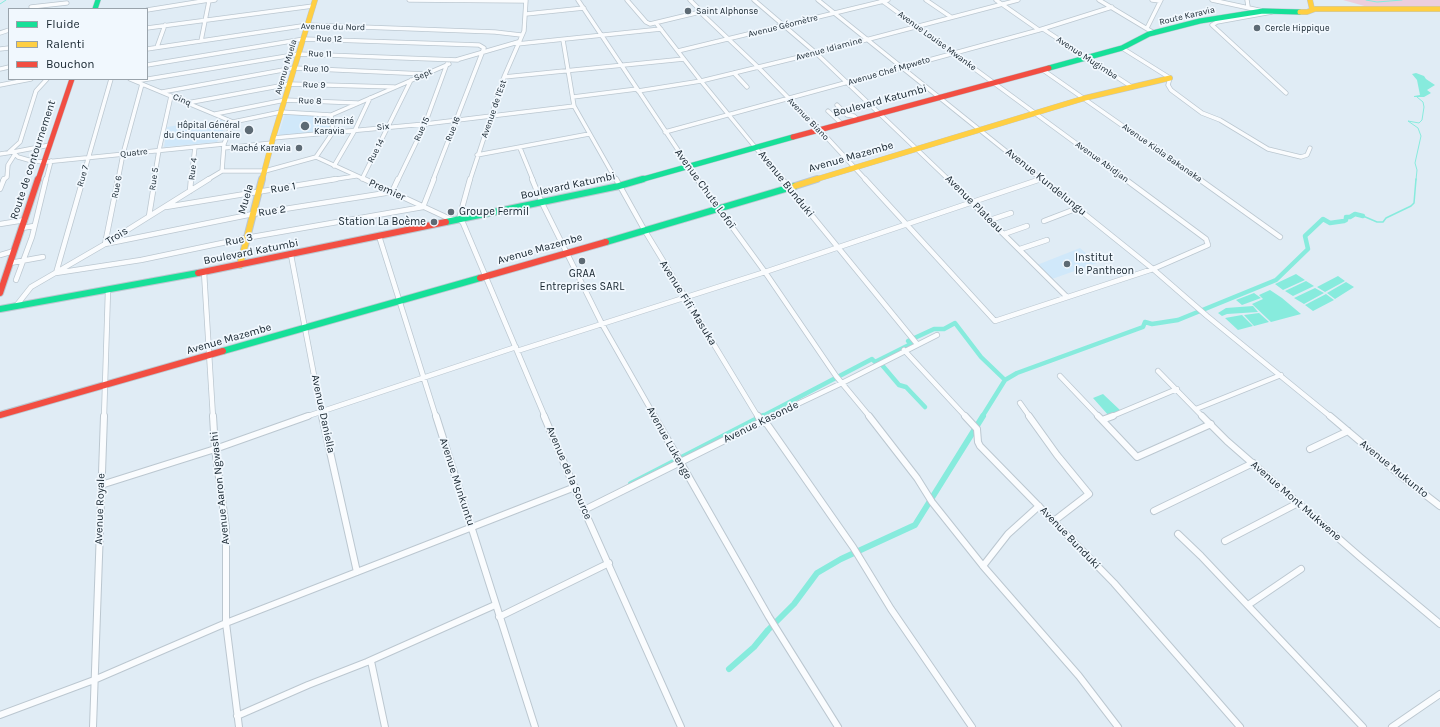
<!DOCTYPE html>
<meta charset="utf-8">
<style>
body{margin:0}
#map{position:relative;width:1440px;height:727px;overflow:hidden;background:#e0ecf5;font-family:Karla,sans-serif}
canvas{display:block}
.legend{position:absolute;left:8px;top:8px;width:140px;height:72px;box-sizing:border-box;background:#f1f8fe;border:1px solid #99a3ab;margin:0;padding:5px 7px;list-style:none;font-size:12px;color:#16242e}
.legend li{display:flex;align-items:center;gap:8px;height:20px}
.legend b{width:20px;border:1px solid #99a3ab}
</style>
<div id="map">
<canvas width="1440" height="727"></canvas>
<ul class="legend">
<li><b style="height:5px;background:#16e098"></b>Fluide</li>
<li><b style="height:5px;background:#ffcf43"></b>Ralenti</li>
<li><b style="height:5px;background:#f24e42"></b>Bouchon</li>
</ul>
</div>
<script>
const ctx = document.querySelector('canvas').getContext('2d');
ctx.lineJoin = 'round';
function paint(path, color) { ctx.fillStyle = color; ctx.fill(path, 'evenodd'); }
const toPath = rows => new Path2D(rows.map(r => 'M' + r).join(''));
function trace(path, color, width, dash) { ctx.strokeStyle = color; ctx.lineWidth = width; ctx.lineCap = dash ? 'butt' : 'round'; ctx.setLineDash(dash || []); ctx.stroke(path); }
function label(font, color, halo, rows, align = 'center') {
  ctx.font = font + ' Karla,sans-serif'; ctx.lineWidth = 3.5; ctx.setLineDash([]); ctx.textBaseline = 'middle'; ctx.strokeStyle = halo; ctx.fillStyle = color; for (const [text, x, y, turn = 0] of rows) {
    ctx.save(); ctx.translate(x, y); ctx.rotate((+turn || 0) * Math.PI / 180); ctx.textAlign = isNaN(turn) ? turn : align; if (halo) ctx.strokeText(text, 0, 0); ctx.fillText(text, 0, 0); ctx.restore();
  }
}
paint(toPath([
 [285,114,324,116,329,122,330,130,278,136],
 [221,120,227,123,217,142,164,147,167,127,198,122],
 [1080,248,1097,263,1052,279,1037,265]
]), '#d0e8fa');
paint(toPath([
 [1343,0,1440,0,1440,7,1368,7]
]), '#eccedc');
paint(toPath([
 [1416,73,1424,76,1426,79,1435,85,1427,90,1431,93,1424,97,1414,97,1414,96,1420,95,1417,80,1412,74],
 [1296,274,1305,280,1283,290,1275,284],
 [1338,276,1345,281,1325,292,1317,287],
 [1306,281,1314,286,1293,296,1285,291],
 [1346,282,1354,287,1335,299,1327,293],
 [1315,288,1324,293,1304,304,1294,298],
 [1270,290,1282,298,1301,314,1271,322,1252,304,1263,299,1259,295],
 [1254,293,1261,298,1242,305,1236,300],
 [1326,294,1334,300,1313,311,1305,305],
 [1253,306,1258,312,1227,314,1222,316,1218,313,1226,308],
 [1259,313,1269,322,1254,326,1244,315],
 [1242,315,1253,326,1238,330,1225,318],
 [1103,394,1121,411,1109,416,1093,398]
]), '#87ebdd');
trace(toPath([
 [1366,0,1377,2,1402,0],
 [0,4,6,0],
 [1416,180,1417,170,1415,163,1421,136,1418,128,1408,121,1419,123,1422,120,1424,107,1423,102,1417,97]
]), '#87ebdd', 1);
trace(toPath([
 [1363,216,1377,222,1383,222,1386,218,1411,206,1414,203,1416,179]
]), '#87ebdd', 1.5);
trace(toPath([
 [876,362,882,365,899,385,906,387,925,407],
 [761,417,872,359,875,362,911,344,908,341,934,329,944,329,955,323,981,357,1005,380],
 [982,417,1005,380,1017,373,1143,327,1145,322,1152,324,1178,320,1276,280,1308,249,1305,236,1323,219,1330,223,1344,221,1346,220,1346,217,1350,217,1355,214,1363,216]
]), '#87ebdd', 4.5);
trace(toPath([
 [631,484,763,416],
 [729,669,754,647,768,630,794,604,817,573,841,559,915,525,983,416]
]), '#87ebdd', 6);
const streetFar2 = toPath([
 [409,0,526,1],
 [578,0,698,180],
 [627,0,646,22,650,24,700,12],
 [690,0,701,11,700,12,758,67,819,129,866,180],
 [754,0,816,53,949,180],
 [818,0,1042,180],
 [881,0,1126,180],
 [926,0,951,17],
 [996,0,1039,30],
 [1099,0,1154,33],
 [1152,0,1160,1],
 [1212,0,1263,11],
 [1247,0,1248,6],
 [31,7,67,3],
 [147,10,209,0],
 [1272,12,1217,22,1212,25,1286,93],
 [526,14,584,8],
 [656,23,701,81,782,180],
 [147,28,313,6],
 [1147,28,1161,0],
 [1043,29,1132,87],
 [0,33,9,30],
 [563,40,574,106,616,180],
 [201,41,209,1,215,0],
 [517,44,661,29],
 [157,47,165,25],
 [1122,48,1170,78,1168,85,1171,90,1202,113,1220,120,1268,149,1301,157,1307,155,1310,148],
 [0,49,9,48],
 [147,49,308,25,495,32,521,35],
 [678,51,888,0],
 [456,60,518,42],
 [147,65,304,39,479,45,484,48,433,180],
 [0,69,9,67],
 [1043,70,1200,180],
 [734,73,747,87],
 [504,77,684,59],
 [130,79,233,122],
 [136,81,299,54,458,60],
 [0,85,31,79],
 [638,91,701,81,816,53,1018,0],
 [162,92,294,68,425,74],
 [573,97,637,89],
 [187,103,290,84,394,87],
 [837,105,847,115,854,116,857,119],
 [828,111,841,123],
 [281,112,331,115,333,132,316,157,265,171,222,171,224,144,233,122,281,112],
 [215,114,285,100,357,103],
 [331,115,449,64],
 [665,132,1039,30,1112,7],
 [273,138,425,124,574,106],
 [224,148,272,143],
 [520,148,533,180],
 [9,152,20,142,36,91,47,79],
 [13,152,50,145],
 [0,154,13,152,18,157,32,161,45,162,224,144],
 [477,155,589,134],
 [316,157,366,180],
 [334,166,355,130,370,98],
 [362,179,411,80],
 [3,180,7,177,8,165,15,154],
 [46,180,51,161],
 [82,180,111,79],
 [118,180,123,154,142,84],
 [154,180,159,150,171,96],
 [191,180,195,147],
 [207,180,222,171],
 [330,180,356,176],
 [398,180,425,124,447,64],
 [470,180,504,77,524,31,526,0],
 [1038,180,1042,179]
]);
const streetFar1 = toPath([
 [83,179,56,273,141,260,246,238,423,207,434,179],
 [118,179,105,244,253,214,392,192,398,179],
 [364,179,450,219,455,219],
 [532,179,542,203,602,324,655,417],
 [616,179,645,231,758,417],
 [697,179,765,272,836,376,870,417],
 [782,179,917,344],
 [865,179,995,321,1153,269,1208,245,1206,239,1125,179],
 [948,179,1067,297],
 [1041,179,1153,269,1207,316,1331,417],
 [1199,179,1280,237],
 [0,189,4,179],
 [190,191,191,179],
 [166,207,336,179],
 [149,216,155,179],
 [459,219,463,223,545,417],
 [459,219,470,179],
 [990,220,1011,213],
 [1044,221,1078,208],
 [0,224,25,220],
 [22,228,34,226],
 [1004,234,1027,226],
 [379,236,436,417],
 [1020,249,1047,240],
 [0,255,14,251],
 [291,255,322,417],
 [10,263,43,257],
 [204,272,213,417],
 [16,280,32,237,46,179],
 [16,306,31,287,105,244,209,179],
 [904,350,966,417],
 [517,351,765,272,1041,179],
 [1158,371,1203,417],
 [1060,376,1099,417],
 [1020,403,1030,417],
 [1196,409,1281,375],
 [104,417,108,290],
 [305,417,516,347],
 [770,417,842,383,937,335],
 [1110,417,1177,389]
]);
const street = toPath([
 [213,416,215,449,226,528,226,623,239,727],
 [322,416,357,572],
 [436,416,535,727],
 [544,416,584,510,681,727],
 [654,416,769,617,838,727],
 [758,416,761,421,767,424,853,547,891,609,972,727],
 [869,416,917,478,932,502,983,566,1079,676,1118,727],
 [965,416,977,429,978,442,980,446,1114,583,1240,727],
 [1029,416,1057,455,1089,494,1054,521],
 [1098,416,1102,420],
 [1113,416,1102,420,1137,457,1211,424],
 [1202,416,1227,441,1360,557,1440,624],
 [1330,416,1401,476,1440,506],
 [1310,449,1348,431],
 [101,485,215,449,308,416],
 [584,510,773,416],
 [1154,511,1253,463],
 [1178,534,1201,556,1363,727],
 [1225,541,1298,503],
 [983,566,1008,534,1039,506],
 [1248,605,1301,569],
 [499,617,609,563],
 [371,661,385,727],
 [0,715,94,680,226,623,575,487],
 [237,716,308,685,367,662,495,605],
 [93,727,104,416],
 [1392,727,1440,694]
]);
const fastFar1 = toPath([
 [95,9,98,0],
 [1049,68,1122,48,1149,34,1200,21,1263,11,1300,12],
 [640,180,793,137]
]);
const fast = toPath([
 [446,222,619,186,643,179],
 [606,242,795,186],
 [0,309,198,273],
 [223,351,480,278]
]);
const slowFar1 = toPath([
 [1310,0,1312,9],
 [1300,12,1307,12,1315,9,1440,9],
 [262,180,273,138,315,0],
 [814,180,1085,98,1170,78]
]);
const slow = toPath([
 [795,186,817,179],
 [240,265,262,179]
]);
const jamFar1 = toPath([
 [793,137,1049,68],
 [38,180,72,79]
]);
const jam = toPath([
 [198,273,446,222],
 [480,278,606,242],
 [0,293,38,179],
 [0,415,223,351]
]);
trace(streetFar2, '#bbc7d0', 5);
trace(streetFar1, '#bbc7d0', 6);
trace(street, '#bbc7d0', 8);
trace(fastFar1, '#bbc7d0', 6);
trace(fast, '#bbc7d0', 8);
trace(slowFar1, '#bbc7d0', 6);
trace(slow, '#bbc7d0', 8);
trace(jamFar1, '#bbc7d0', 6);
trace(jam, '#bbc7d0', 8);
trace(streetFar2, '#fafcfe', 3.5);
trace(streetFar1, '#fafcfe', 4.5);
trace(street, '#fafcfe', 6);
trace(fastFar1, '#16e098', 5);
trace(fast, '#16e098', 6);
trace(slowFar1, '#ffcf43', 5);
trace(slow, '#ffcf43', 6);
trace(jamFar1, '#f24e42', 5);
trace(jam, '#f24e42', 6);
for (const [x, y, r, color] of [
 [688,11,4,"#5d6a74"],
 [1257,28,4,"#5d6a74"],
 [305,126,5,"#5d6a74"],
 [249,130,5,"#5d6a74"],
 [299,148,4,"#5d6a74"],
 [451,212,4,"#5d6a74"],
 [434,222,4,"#5d6a74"],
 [582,261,4,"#5d6a74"],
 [1067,264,4,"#5d6a74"]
]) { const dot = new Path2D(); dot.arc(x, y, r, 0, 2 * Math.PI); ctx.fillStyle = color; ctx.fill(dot); trace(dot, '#f1f8fe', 1.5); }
label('9px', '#16242e', '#f1f8fe', [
 ["Saint Alphonse",696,11],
 ["Cercle Hippique",1265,28],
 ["Maternité",314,121],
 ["Karavia",314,131],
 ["Hôpital Général",240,125,"right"],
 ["du Cinquantenaire",240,135,"right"],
 ["Maché Karavia",291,148,"right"]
], 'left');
label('9px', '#16242e', '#f1f8fe', [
 ["Route Karavia",1187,16,-13],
 ["Avenue Géomètre",783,26,-14],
 ["Avenue du Nord",333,27,1],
 ["Rue 12",329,39,2],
 ["Avenue Louise Mwanke",937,41,36],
 ["Avenue Idiamine",829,49,-15],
 ["Rue 11",320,54,2],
 ["Avenue Mugimba",1087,58,33],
 ["Avenue Muela",286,67,-73],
 ["Rue 10",316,69,2],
 ["Avenue Chef Mpweto",889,71,-16],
 ["Sept",423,75,-23],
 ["Rue 9",314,85,2],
 ["Cinq",182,100,23],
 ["Rue 8",310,101,2],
 ["Avenue de l'Est",494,109,-71],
 ["Avenue Biano",808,119,46],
 ["Six",383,127,-6],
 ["Rue 15",422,129,-66],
 ["Rue 16",453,129,-68],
 ["Rue 14",376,151,-62],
 ["Quatre",134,153,-6],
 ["Avenue Kiola Bakanaka",1162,153,35],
 ["Avenue Abidjan",1102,162,36],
 ["Rue 4",193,169,-83],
 ["Rue 7",83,176,-74],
 ["Rue 5",154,179,-82],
 ["Rue 6",117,187,-79]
]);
label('11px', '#16242e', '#f1f8fe', [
 ["Boulevard Katumbi",880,101,-15],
 ["Avenue Mazembe",851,157,-16],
 ["Route de contournement",33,160,-72],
 ["Avenue Kundelungu",1046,182,39],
 ["Avenue Bunduki",786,184,51],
 ["Boulevard Katumbi",568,186,-12],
 ["Rue 1",283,188,-9],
 ["Avenue Chute Lofoï",705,189,54],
 ["Premier",387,190,24],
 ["Muela",246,199,-74],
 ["Avenue Plateau",974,204,45],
 ["Rue 2",272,211,-9],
 ["Trois",117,236,-32],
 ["Rue 3",239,240,-11],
 ["Avenue Mazembe",540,249,-16],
 ["Boulevard Katumbi",251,252,-11],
 ["Avenue Fifi Masuka",688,303,58],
 ["Avenue Mazembe",229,339,-16],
 ["Avenue Daniella",323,414,78],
 ["Avenue Kasonde",761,422,-26],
 ["Avenue Lukenge",669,443,61],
 ["Avenue Mukunto",1394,469,39],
 ["Avenue de la Source",569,473,67],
 ["Avenue Munkuntu",457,482,72],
 ["Avenue Aaron Ngwashi",220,488,-96],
 ["Avenue Mont Mukwene",1296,501,41],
 ["Avenue Royale",100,509,-88],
 ["Avenue Bunduki",1070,538,46]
]);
label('11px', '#16242e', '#f1f8fe', [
 ["Groupe Fermil",459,212],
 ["Station La Boème",426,222,"right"],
 ["Institut",1075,258],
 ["le Pantheon",1075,271],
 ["GRAA",582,274,"center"],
 ["Entreprises SARL",582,287,"center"]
], 'left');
</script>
